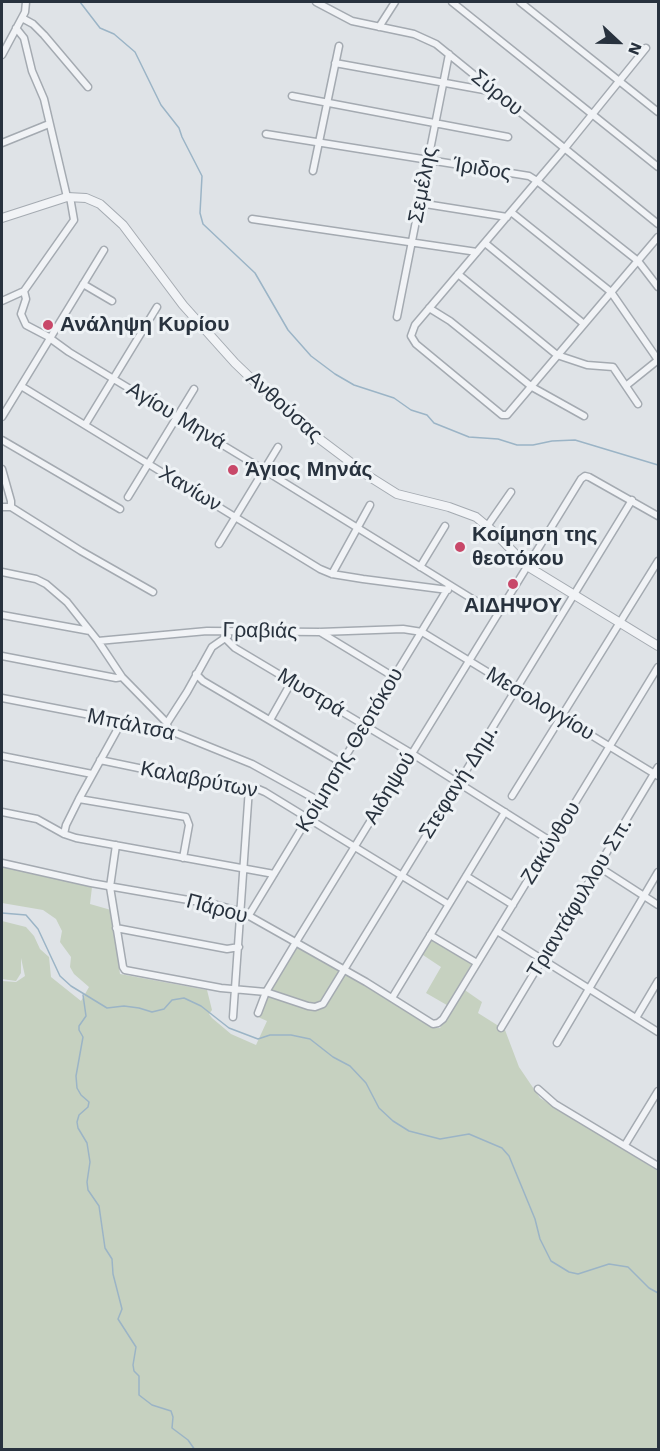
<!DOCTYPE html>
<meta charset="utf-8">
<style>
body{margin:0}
#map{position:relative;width:660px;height:1451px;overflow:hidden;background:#dfe3e7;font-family:"Work Sans",sans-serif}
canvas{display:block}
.frame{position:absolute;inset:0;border:3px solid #28323e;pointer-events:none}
.north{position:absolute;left:588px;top:12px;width:60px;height:60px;-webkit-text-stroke:4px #eef2f5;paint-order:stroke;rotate:112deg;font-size:16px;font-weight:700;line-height:24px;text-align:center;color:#28323e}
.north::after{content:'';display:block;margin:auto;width:21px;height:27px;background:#28323e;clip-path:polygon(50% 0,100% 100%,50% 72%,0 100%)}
</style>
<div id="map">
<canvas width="660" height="1451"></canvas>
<div class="frame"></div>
<div class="north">N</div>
</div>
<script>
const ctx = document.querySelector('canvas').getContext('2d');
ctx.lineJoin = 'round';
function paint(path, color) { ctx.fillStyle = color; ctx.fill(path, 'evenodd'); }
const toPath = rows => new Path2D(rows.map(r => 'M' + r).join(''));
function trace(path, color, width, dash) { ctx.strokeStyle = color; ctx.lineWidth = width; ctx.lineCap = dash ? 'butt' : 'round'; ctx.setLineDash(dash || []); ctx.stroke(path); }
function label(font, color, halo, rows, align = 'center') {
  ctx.font = font + ' "Work Sans",sans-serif'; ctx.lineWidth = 6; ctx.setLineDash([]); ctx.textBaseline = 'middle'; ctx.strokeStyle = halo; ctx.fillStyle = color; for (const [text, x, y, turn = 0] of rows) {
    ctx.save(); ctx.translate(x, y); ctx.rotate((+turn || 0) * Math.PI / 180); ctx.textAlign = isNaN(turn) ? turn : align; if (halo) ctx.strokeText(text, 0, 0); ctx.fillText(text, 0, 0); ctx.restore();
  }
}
paint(toPath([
 [2,866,92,887,90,904,111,910,120,974,207,990,212,1010,209,1014,212,1018,231,1034,256,1045,267,1021,258,1017,267,996,297,946,367,984,436,1028,440,1028,452,1008,426,993,441,967,420,953,429,937,472,963,459,986,482,1002,478,1013,505,1030,519,1067,540,1098,658,1171,658,1449,2,1449,2,981,16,982,25,976,21,958,21,973,16,981,2,979,2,921,26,927,34,936,40,949,49,957,51,977,81,1001,89,987,74,974,70,967,71,957,60,942,62,931,56,919,43,910,2,903]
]), '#c6d1c0');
trace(toPath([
 [80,2,100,28,114,34,135,52,161,105,179,128,182,137,202,176,200,213,203,224,255,273,288,330,311,356,335,374,354,385,394,398,411,410,427,415,434,423,469,437,498,439,517,445,533,445,552,441,575,440,658,465],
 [658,2,658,5],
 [2,913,26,915,38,929,60,976,71,986,107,1008,124,1006,139,1008,152,1012,164,1009,172,1000,184,998,201,1006,229,1028,258,1039,270,1035,291,1035,310,1039,333,1057,350,1066,366,1083,379,1108,393,1121,409,1131,440,1139,469,1134,502,1148,509,1156,535,1219,540,1239,551,1261,569,1272,578,1274,609,1264,628,1267,649,1288,658,1293],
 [83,995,86,1016,79,1026,79,1030,83,1037,76,1076,77,1088,81,1095,89,1102,88,1107,79,1115,77,1122,78,1128,87,1143,90,1162,87,1182,88,1190,99,1206,105,1248,112,1259,113,1274,122,1309,118,1319,136,1347,133,1365,134,1371,139,1376,139,1395,152,1405,171,1411,173,1417,172,1428,188,1440,195,1450]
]), '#9bb4c6', 1.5);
const minor = toPath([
 [316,2,352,21,414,34,436,44,658,224],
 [452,2,658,167],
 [520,2,658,112],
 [22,18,33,24,44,35,88,87],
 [379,27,395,2],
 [16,28,24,38,32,71,44,99,67,197],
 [646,48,565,148,415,325,411,336,416,344,502,415,507,415,658,237],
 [2,55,25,12,26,2],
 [335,63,495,92],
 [292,96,508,137],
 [266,134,529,176,537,181,638,261,658,287],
 [2,143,49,124],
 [313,171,339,46],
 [70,197,74,220,24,291,26,299,21,314,26,325,47,336,69,352,264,470,474,600,499,611],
 [419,203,507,217],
 [511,212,611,292,658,360],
 [252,219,477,252],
 [485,243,584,324],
 [458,274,557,355,587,365,613,367,638,404],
 [83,284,112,301],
 [2,301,24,291],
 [429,308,450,321,532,387,584,416],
 [397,317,449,54],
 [627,385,658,360],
 [21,386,320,569,332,574,363,579,448,590],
 [2,417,104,250],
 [85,425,157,307],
 [2,440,120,509],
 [2,469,11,501,11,507],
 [128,497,194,389],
 [2,507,11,507,81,551,153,592],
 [488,525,511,492],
 [219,544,278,447],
 [420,567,445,526],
 [2,572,36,579,46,584,67,602,98,641,122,677,167,723,168,730],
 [332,574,370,505],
 [2,615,90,631],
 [320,632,394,677],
 [225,638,235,648,411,753,552,842],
 [98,641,207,631,320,632,403,629,422,632,658,776],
 [2,656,116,678,122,677],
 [196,674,203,681,342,763],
 [2,698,168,730,252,764,319,801],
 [270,720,292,681],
 [167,723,187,692,212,647,228,636],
 [2,756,92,774],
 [100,760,225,786,258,789,265,792,448,904],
 [512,796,658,561],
 [79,799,186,817,189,825,183,858],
 [2,812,37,819,64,834,76,838,274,874],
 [64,834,66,825,79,799,121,723],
 [116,845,110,887,123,967,125,970,221,988,266,992,308,1006,315,1007,323,1004,632,500],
 [2,863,91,883,217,905,242,912,366,982,433,1024,438,1023,443,1019,658,667],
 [599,867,658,905],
 [466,876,513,905],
 [249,915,448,588],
 [116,928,227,949,239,947],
 [497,931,658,1032],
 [430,935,477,963],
 [392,998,505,812],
 [258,1013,266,992,296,942,581,479,585,476,589,477,658,516],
 [233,1017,249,788],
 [636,1018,658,981],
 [501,1028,658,767],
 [557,1043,658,872],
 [538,1089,555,1104,658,1166],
 [625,1145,658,1091]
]);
const tertiary = toPath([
 [2,218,67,197,86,198,100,204,123,225,183,305,235,363,284,410,317,437,370,477,397,494,449,507,476,517,494,532,527,566,658,646]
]);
trace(minor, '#a4aab1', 9);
trace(tertiary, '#a4aab1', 10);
trace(minor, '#f1f3f6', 6);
trace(tertiary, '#f1f3f6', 8);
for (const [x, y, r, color] of [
 [48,325,6,"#c84869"],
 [233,470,6,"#c84869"],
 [460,547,6,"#c84869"],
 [513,584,6,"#c84869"]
]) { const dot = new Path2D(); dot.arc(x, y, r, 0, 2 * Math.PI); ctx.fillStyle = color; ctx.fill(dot); trace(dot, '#eef2f5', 2); }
label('21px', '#28323e', '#eef2f5', [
 ["Σύρου",497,93,39],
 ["Ίριδος",482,169,9],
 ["Σεμέλης",423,185,-79],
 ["Ανθούσας",284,407,42],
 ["Αγίου Μηνά",176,416,31],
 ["Χανίων",190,489,31],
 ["Γραβιάς",260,631,1],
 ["Μυστρά",311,693,31],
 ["Μεσολογγίου",540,704,31],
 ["Μπάλτσα",131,725,12],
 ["Κοίμησης Θεοτόκου",350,750,-59],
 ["Καλαβρύτων",199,780,11],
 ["Στεφανή Δημ.",459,782,-58],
 ["Αιδηψού",390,788,-59],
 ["Ζακύνθου",551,843,-58],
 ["Τριαντάφυλλου Σπ.",580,898,-59],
 ["Πάρου",217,909,15]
]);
label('bold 21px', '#28323e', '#eef2f5', [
 ["Ανάληψη Κυρίου",60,325],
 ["Άγιος Μηνάς",245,470],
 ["Κοίμηση της",472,535],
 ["θεοτόκου",472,559],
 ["ΑΙΔΗΨΟΥ",513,606,"center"]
], 'left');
</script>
